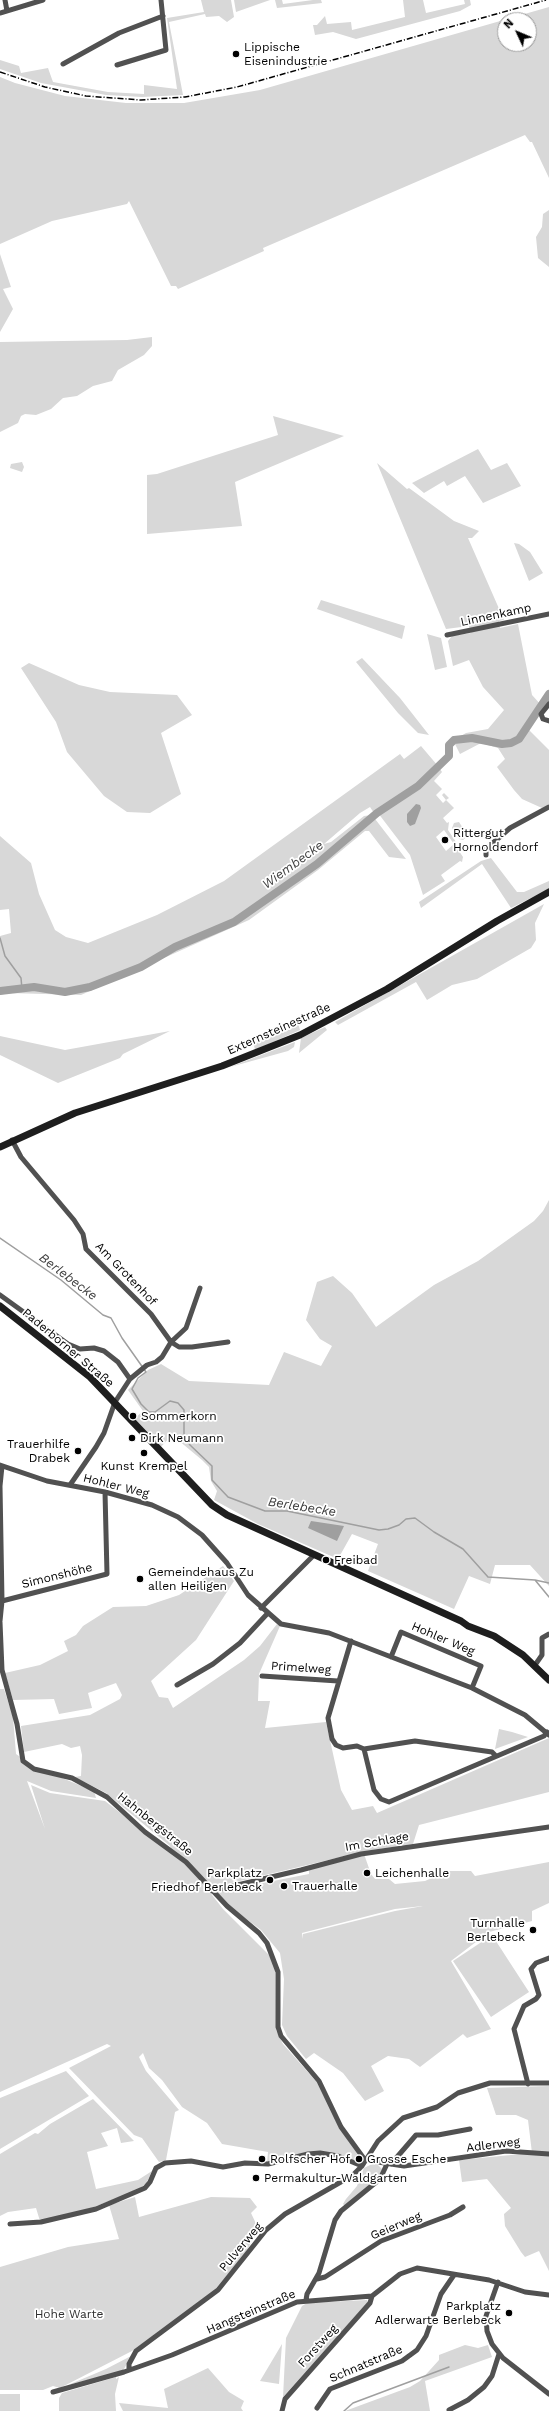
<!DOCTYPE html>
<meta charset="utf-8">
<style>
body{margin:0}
#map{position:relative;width:549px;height:2411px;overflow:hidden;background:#fff;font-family:"Work Sans",sans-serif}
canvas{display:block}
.north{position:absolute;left:497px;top:12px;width:40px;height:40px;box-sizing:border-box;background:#fff;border:1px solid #999;border-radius:50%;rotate:314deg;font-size:11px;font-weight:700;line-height:16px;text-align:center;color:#000}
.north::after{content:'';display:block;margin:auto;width:14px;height:18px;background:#000;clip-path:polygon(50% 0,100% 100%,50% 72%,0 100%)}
</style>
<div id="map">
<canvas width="549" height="2411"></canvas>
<div class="north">N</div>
</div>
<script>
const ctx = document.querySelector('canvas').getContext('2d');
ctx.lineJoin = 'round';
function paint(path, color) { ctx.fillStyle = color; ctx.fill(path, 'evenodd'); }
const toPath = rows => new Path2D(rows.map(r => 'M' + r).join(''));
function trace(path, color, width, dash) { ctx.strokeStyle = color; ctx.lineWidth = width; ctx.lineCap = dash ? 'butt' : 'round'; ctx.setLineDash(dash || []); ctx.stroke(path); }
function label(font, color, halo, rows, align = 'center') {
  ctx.font = font + ' "Work Sans",sans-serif'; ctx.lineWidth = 3.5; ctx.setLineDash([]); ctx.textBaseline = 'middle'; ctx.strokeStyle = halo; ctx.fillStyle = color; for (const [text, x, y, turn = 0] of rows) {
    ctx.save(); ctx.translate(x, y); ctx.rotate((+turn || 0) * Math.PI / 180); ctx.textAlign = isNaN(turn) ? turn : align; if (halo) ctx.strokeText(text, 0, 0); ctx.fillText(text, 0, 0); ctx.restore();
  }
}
paint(toPath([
 [201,0,231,0,234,17,227,22,219,16,206,17,205,14,169,22,183,95,142,97,106,95,41,83,0,69,0,60,19,66,21,73,48,68,53,82,108,92,144,94,144,85,177,89,167,18,204,12],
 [234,0,270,0,236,12],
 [275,0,282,0,283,4,313,0,321,0,322,3,277,8],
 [403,0,423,0,426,13,465,4,464,0,470,0,471,5,460,11,356,39,333,32,315,35,313,25,317,25,325,16,327,24,351,22,352,30,405,17],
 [549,7,549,178,532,142,530,142,525,135,263,248,264,251,178,289,176,286,171,286,129,201,127,204,52,221,0,244,0,77,15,83,65,96,126,103,184,103,260,90],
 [505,20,529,20,529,44,505,44],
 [549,210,549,267,538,258,536,237,542,227,543,214],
 [0,254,11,287,3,289,13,309,0,332,0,342,127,340,152,337,152,346,144,355,118,370,112,381,93,386,77,396,63,398,51,409,36,415,25,414,21,416,18,423,0,432],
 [273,416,344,436,235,482,242,526,147,534,147,475,157,474,278,435],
 [478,449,491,470,507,463,521,486,483,503,465,476,447,486,444,481,424,493,412,483],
 [22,462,24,467,22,472,10,468,11,464],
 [377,463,407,489,409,488,454,521,479,531,472,538,468,538,504,620,499,621,500,628,518,624,532,695,542,706,529,730,549,750,549,805,542,808,522,799,514,790,497,767,505,759,498,748,481,743,460,754,455,744,459,737,466,733,488,729,504,710,483,687,469,660,453,666,448,641,452,636,471,633,469,626,446,629],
 [514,543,519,544,530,552,543,573,529,581],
 [321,600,405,626,402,639,317,609],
 [427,634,441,638,447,667,435,670],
 [362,658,400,698,429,735,418,733,398,713,356,662],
 [29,663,79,685,110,692,177,695,192,715,161,733,181,794,150,813,127,812,104,796,67,752,56,722,21,668],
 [421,746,438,766,416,786,374,813,370,807,360,813,324,844,331,842,364,816,372,815,406,859,389,857,369,831,365,831,318,870,249,920,81,995,8,993,0,995,0,936,11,933,9,909,0,910,0,836,31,863,39,894,55,930,66,937,88,943,157,915,224,881,400,754,404,759],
 [440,769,442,772,434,781,442,789,436,795,443,803,446,800,442,795,444,793,449,798,446,800,454,808,443,818,447,823,449,822,448,830,456,842,455,845,463,857,462,862,460,861,441,875,445,881,423,895,410,855,378,813,425,783],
 [444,830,454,844,446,851,436,837],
 [459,822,468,836,463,840,459,839,452,828,454,823],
 [491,858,517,892,524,892,549,881,549,889,511,908,482,864,421,908,419,902,481,861],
 [544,904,535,923,536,940,531,948,477,979,452,985,427,1000,416,982,338,1025,335,1022],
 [298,1023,300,1030,255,1050,254,1045,272,1030],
 [325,1027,327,1030,299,1053,301,1038],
 [170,1031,123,1054,120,1058,58,1083,0,1055,0,1036,65,1050],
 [295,1042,294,1047,288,1051,230,1067],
 [549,1200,549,1586,530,1565,495,1565,490,1584,469,1576,454,1609,368,1571,378,1544,352,1534,338,1559,258,1524,214,1500,217,1491,211,1481,209,1467,202,1460,172,1435,160,1448,134,1419,143,1411,128,1390,148,1370,161,1364,189,1381,269,1385,284,1352,321,1366,332,1346,320,1339,306,1320,317,1282,333,1276,352,1293,376,1327,434,1285,478,1261,534,1221,543,1211],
 [223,1566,234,1581,196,1640,151,1681,159,1697,168,1698,173,1708,244,1660,260,1646,277,1624,280,1626,259,1674,258,1701,270,1701,265,1728,326,1722,341,1790,352,1810,373,1806,377,1813,549,1738,549,1792,419,1825,413,1844,366,1851,211,1888,205,1886,223,1909,269,1955,275,1968,276,2030,283,2044,322,2088,339,2128,360,2156,357,2162,321,2151,307,2152,267,2163,268,2152,222,2144,207,2123,182,2107,162,2080,149,2068,143,2053,139,2057,146,2071,179,2110,175,2112,166,2160,159,2162,142,2138,134,2135,69,2068,111,2046,107,2044,0,2092,0,1689,4,1689,13,1717,16,1754,35,1767,94,1791,96,1798,51,1791,27,1781,45,1829,31,1785,50,1793,105,1801,172,1853,170,1846,106,1793,75,1777,81,1776,82,1755,80,1746,71,1748,62,1744,24,1752,21,1726,90,1715,120,1699,122,1695,116,1683,88,1693,92,1708,59,1714,54,1699,13,1700,5,1673,40,1665,68,1651,64,1641,76,1635,83,1626,113,1607,146,1606,179,1595],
 [499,1729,512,1732,528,1737,495,1749],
 [364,1854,371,1874,375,1879,389,1879,395,1884,425,1881,447,1871,471,1871,475,1876,549,1862,549,1903,532,1911,532,1921,489,1932,451,1961,491,2029,467,2038,463,2034,420,2067,409,2059,388,2056,371,2066,384,2091,365,2101,343,2073,314,2053,306,2059,287,2036,282,2025,284,1979,280,1953,261,1930,225,1903,217,1892,309,1874,309,1870],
 [423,1906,395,1911,303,1934,303,1939,302,1933,395,1909],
 [492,1935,529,1992,491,2017,453,1961],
 [66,2071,89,2096,0,2149,0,2098],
 [549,2086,549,2271,539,2251,525,2257,521,2252,505,2226,504,2214,511,2208,487,2179,462,2182,459,2160,532,2153,528,2120,516,2115,496,2115,487,2088],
 [93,2099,134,2141,121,2143,117,2128,101,2133,108,2146,87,2152,96,2189,138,2180,152,2171,146,2184,137,2190,89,2209,40,2221,36,2208,8,2212,0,2216,0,2154,35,2133,38,2134,50,2124],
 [372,2164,377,2164,382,2169,379,2177,345,2206,343,2204,346,2199,357,2186,364,2168],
 [135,2197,139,2217,211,2197,250,2198,257,2207,251,2213,259,2230,245,2253,213,2292,132,2351,60,2388,53,2386,43,2390,0,2390,0,2267,68,2247,119,2239,109,2205],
 [367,2300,368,2302,283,2397,286,2338,302,2306,307,2303],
 [282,2344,279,2384,260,2381],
 [465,2345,478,2348,488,2345,492,2357,425,2381,430,2411,345,2411,410,2387,420,2381,439,2360,439,2355],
 [131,2356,123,2371,68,2385,106,2369],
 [208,2368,229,2392,244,2401,241,2408,243,2411,123,2411,119,2403,168,2408,164,2389],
 [116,2377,116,2379,119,2377,115,2394,116,2411,59,2411,59,2398,62,2393],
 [0,2394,20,2394,20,2411,0,2411]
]), '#d8d8d8');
paint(toPath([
 [416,804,420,805,421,808,415,824,410,826,407,822,407,814],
 [311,1521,344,1526,337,1541,308,1528]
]), '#9f9f9f');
trace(toPath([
 [0,938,5,956,21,978,22,989],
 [0,1238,61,1280,103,1315,111,1318,122,1338,146,1372,138,1378,132,1389,141,1404,149,1412,155,1412,170,1401,178,1403,184,1410,184,1435,190,1445,212,1466,212,1480,228,1497,265,1511,287,1511,379,1530,388,1529,399,1525,406,1519,415,1518,434,1532,463,1549,488,1577,535,1580,549,1597],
 [535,1580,549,1583],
 [344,2411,353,2403,449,2367]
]), '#9f9f9f', 1.5);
trace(toPath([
 [0,991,34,987,65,992,90,987,141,967,175,947,234,922,317,864,377,813,418,786,449,756,449,745,454,740,472,738,502,744,511,743,519,739,549,694]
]), '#9f9f9f', 8);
trace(toPath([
 [5,0,7,11],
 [0,13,43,0],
 [63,64,119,33,163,16],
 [117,65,166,50,161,0],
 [447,635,549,614],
 [549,704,541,714,543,719,549,721],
 [486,855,486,849,510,828,549,807],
 [12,1140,21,1157,74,1220,83,1234,86,1249,151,1314,171,1342,179,1347,192,1347,228,1342],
 [0,1295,68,1344,80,1349,94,1348,104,1351,118,1362,130,1379],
 [0,1465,47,1481,105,1492,152,1505,178,1517,202,1535,227,1563,248,1595,281,1624,329,1633,472,1688,525,1715,549,1735],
 [70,1485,96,1447,104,1433,115,1402,130,1379,147,1365,156,1362,162,1357,171,1342,186,1328,200,1288],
 [2,1601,107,1574,105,1492],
 [261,1608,314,1555],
 [0,1621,2,1601,0,1486,2,1466],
 [0,1622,2,1670,17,1724,23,1761,34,1769,72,1778,107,1797,145,1832,186,1862,227,1906,259,1933,267,1943,278,1972,278,2027,281,2036,319,2081,341,2127,365,2160],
 [351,1641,328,1718,332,1739,336,1745,343,1748,357,1746,364,1749,415,1741,492,1752,495,1755],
 [391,1657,401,1632,481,1666,472,1688],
 [535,1665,542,1655,542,1638,549,1634],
 [262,1676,338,1681],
 [177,1685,213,1664,240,1643,267,1614],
 [364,1749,374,1790,381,1799,389,1802,544,1736,547,1732],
 [212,1891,301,1870,361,1854,549,1827],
 [528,2084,514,2029,524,2006,536,1999,539,1995,531,1969,536,1963,549,1958],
 [365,2160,404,2166,506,2151,549,2154],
 [391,2164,416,2135,438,2135,470,2129],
 [10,2224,41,2222,96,2209,145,2188,150,2182,156,2168,165,2163,191,2161,223,2167,245,2163,268,2164,308,2154,320,2153,338,2156,362,2166],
 [317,2279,325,2277,381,2241,450,2215,463,2207],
 [498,2282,486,2316,487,2331,492,2344,503,2358,549,2394],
 [306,2300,307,2294,319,2273,335,2220,341,2211,380,2179,387,2164],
 [129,2370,129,2364,136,2351,218,2290,266,2230,285,2214,353,2175,362,2166,378,2141,403,2118,437,2107,458,2093,490,2083,549,2083],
 [53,2392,124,2372,172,2355,297,2302,372,2296,400,2274,417,2268,489,2280,525,2292,549,2295],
 [317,2408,330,2389,402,2361,417,2350,426,2336,441,2294,454,2275],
 [449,2410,468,2400,484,2387,492,2376,499,2354],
 [282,2411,285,2399,370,2303,372,2296]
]), '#515151', 5);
trace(toPath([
 [0,1147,75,1113,222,1066,300,1035,387,989,497,921,549,892],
 [0,1306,90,1377,212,1505,227,1515,461,1621,468,1626,494,1636,523,1655,549,1680]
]), '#1e1e1e', 7);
trace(toPath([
 [0,72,45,87,86,96,141,100,185,97,237,87,546,0]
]), '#000', 1.5, [6, 2, 1, 2]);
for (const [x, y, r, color] of [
 [236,54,4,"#000"],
 [445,840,4,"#000"],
 [133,1416,4,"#000"],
 [132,1438,4,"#000"],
 [78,1451,4,"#000"],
 [144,1453,4,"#000"],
 [326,1560,4,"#000"],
 [140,1579,4,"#000"],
 [367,1873,4,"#000"],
 [270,1880,4,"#000"],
 [284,1886,4,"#000"],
 [533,1930,4,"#000"],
 [262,2159,4,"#000"],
 [359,2159,4,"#000"],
 [256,2178,4,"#000"],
 [509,2313,4,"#000"]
]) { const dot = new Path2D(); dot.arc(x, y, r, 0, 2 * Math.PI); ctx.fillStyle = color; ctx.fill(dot); trace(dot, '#fff', 1.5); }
label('12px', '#000', '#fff', [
 ["Lippische",244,47],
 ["Eisenindustrie",244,61],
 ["Rittergut",453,833],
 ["Hornoldendorf",453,847],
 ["Sommerkorn",141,1416],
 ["Dirk Neumann",140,1438],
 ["Trauerhilfe",70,1444,"right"],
 ["Drabek",70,1458,"right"],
 ["Kunst Krempel",144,1466,"center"],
 ["Freibad",334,1560],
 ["Gemeindehaus Zu",148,1572],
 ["allen Heiligen",148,1586],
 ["Parkplatz",262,1873,"right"],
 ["Friedhof Berlebeck",262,1887,"right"],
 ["Leichenhalle",375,1873],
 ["Trauerhalle",292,1886],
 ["Turnhalle",525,1923,"right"],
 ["Berlebeck",525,1937,"right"],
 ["Rolfscher Hof",270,2159],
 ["Grosse Esche",367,2159],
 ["Permakultur-Waldgarten",264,2178],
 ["Parkplatz",501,2306,"right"],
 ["Adlerwarte Berlebeck",501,2320,"right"]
], 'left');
label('12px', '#000', '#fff', [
 ["Linnenkamp",496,615,-12],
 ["Externsteinestraße",279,1029,-24],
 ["Am Grotenhof",126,1274,46],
 ["Paderborner Straße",68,1348,40],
 ["Hohler Weg",116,1486,14],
 ["Simonshöhe",57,1576,-14],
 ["Hohler Weg",443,1639,23],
 ["Primelweg",301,1668,4],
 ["Hahnbergstraße",155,1824,39],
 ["Im Schlage",377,1842,-10],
 ["Adlerweg",493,2145,-7],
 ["Geierweg",396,2226,-23],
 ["Pulverweg",241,2247,-50],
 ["Hangsteinstraße",251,2312,-23],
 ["Forstweg",318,2346,-48],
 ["Schnatstraße",366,2364,-23]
]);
label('12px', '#2f2f2f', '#fff', [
 ["Hohe Warte",69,2314]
]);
label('italic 13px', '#404040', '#fff', [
 ["Wiembecke",293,865,-36],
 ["Berlebecke",68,1277,37],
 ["Berlebecke",302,1507,9]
]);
</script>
